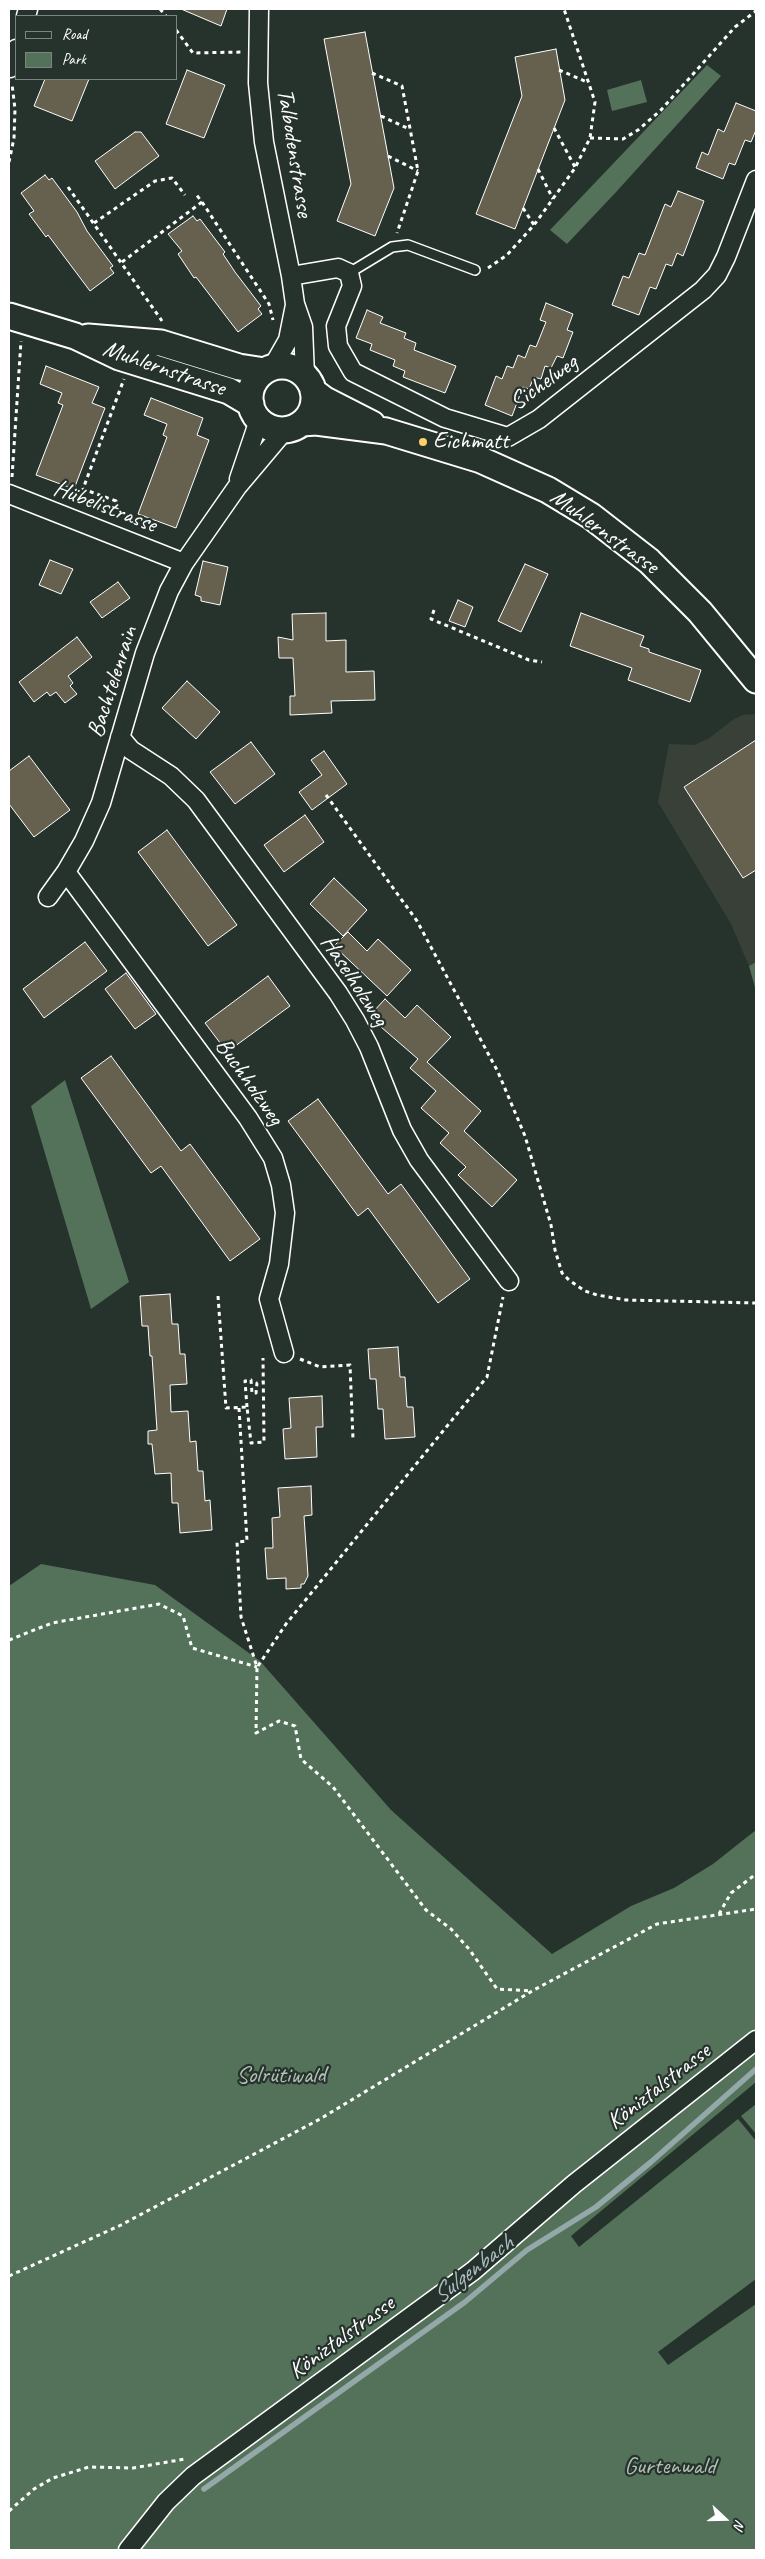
<!DOCTYPE html>
<meta charset="utf-8">
<style>
body{margin:0}
#map{position:relative;width:765px;height:2559px;overflow:hidden;background:#26332d;font-family:Caveat,sans-serif}
canvas{display:block}
.frame{position:absolute;inset:0;border:10px solid #fff;pointer-events:none}
.legend{position:absolute;left:15px;top:15px;width:162px;height:65px;box-sizing:border-box;background:#26332d;border:1px solid #7d8581;margin:0;padding:6px 9px;list-style:none;font-size:15px;color:#fff}
.legend li{display:flex;align-items:center;gap:10px;height:25px}
.legend b{width:25px;border:1px solid #7d8581}
.north{position:absolute;left:700px;top:2494px;width:50px;height:50px;-webkit-text-stroke:4px #26332d;paint-order:stroke;rotate:111deg;font-size:14px;font-weight:700;line-height:20px;text-align:center;color:#fff}
.north::after{content:'';display:block;margin:auto;width:18px;height:22px;background:#fff;clip-path:polygon(50% 0,100% 100%,50% 72%,0 100%)}
</style>
<div id="map">
<canvas width="765" height="2559"></canvas>
<div class="frame"></div>
<ul class="legend">
<li><b style="height:6px;background:#26332d"></b>Road</li>
<li><b style="height:14px;background:#54725a"></b>Park</li>
</ul>
<div class="north">N</div>
</div>
<script>
const ctx = document.querySelector('canvas').getContext('2d');
ctx.lineJoin = 'round';
function paint(path, color) { ctx.fillStyle = color; ctx.fill(path, 'evenodd'); }
const toPath = rows => new Path2D(rows.map(r => 'M' + r).join(''));
function trace(path, color, width, dash) { ctx.strokeStyle = color; ctx.lineWidth = width; ctx.lineCap = dash ? 'butt' : 'round'; ctx.setLineDash(dash || []); ctx.stroke(path); }
function label(font, color, halo, rows, align = 'center') {
  ctx.font = font + ' Caveat,sans-serif'; ctx.lineWidth = 4.5; ctx.setLineDash([]); ctx.textBaseline = 'middle'; ctx.strokeStyle = halo; ctx.fillStyle = color; for (const [text, x, y, turn = 0] of rows) {
    ctx.save(); ctx.translate(x, y); ctx.rotate((+turn || 0) * Math.PI / 180); ctx.textAlign = isNaN(turn) ? turn : align; if (halo) ctx.strokeText(text, 0, 0); ctx.fillText(text, 0, 0); ctx.restore();
  }
}
paint(toPath([
 [756,714,756,962,749,966,731,924,658,802,669,744,694,745,708,739,734,719,743,715]
]), '#394037');
paint(toPath([
 [707,65,721,76,617,191,567,244,550,230],
 [641,80,647,102,612,111,607,90],
 [756,962,756,991,749,966],
 [65,1080,129,1282,91,1309,31,1106],
 [41,1564,155,1585,260,1661,391,1810,552,1954,631,1906,674,1888,713,1864,756,1830,756,2082,571,2236,579,2247,738,2119,756,2141,756,2279,658,2352,668,2365,756,2304,756,2550,9,2550,9,1586],
 [756,2104,756,2134,741,2116]
]), '#54725a');
trace(toPath([
 [204,2489,465,2302,527,2250,596,2207,651,2162,756,2069]
]), '#94a8aa', 5.5);
const building = toPath([
 [181,9,227,9,221,26,181,9],
 [365,32,394,188,375,236,337,221,351,184,324,39,365,32],
 [556,49,565,100,515,229,476,214,522,96,515,57,556,49],
 [187,70,225,85,204,138,166,124,187,70],
 [45,79,89,79,72,121,34,106,45,79],
 [736,103,756,111,756,130,751,142,745,140,735,165,729,163,723,179,696,168,702,152,708,155,718,129,724,132,736,103],
 [135,132,141,132,159,156,115,189,95,161,135,132],
 [45,175,49,180,52,178,77,212,87,231,113,266,110,268,114,273,90,291,48,235,46,237,29,214,34,211,21,193,45,175],
 [678,191,704,201,683,256,677,253,672,266,666,264,656,289,650,287,639,315,612,305,623,276,629,278,639,253,645,255,665,204,671,207,678,191],
 [193,216,197,221,200,219,225,252,223,254,235,272,261,306,258,309,262,314,238,332,196,277,194,278,178,254,182,251,168,234,193,216],
 [546,303,573,314,567,330,573,332,563,358,557,356,551,368,545,366,541,379,534,377,529,389,523,387,512,416,485,405,496,376,502,379,507,366,513,368,518,355,525,358,530,345,536,347,546,322,540,320,546,303],
 [367,310,383,317,380,323,406,333,404,338,416,343,414,350,456,366,445,393,403,377,405,371,393,366,395,360,370,350,372,344,356,338,367,310],
 [46,366,99,387,92,403,105,408,74,489,36,475,63,405,58,403,62,393,40,384,46,366],
 [151,398,203,418,197,435,209,440,176,528,138,514,167,437,163,435,167,424,144,415,151,398],
 [50,560,73,569,61,594,39,585,50,560],
 [203,561,228,567,220,605,201,601,201,597,195,595,203,561],
 [525,564,548,574,521,632,498,621,525,564],
 [118,582,130,598,102,618,90,602,118,582],
 [458,600,473,607,465,627,449,621,458,600],
 [326,613,326,641,346,640,346,672,374,671,375,700,331,701,332,713,290,715,290,696,295,696,293,658,279,658,278,637,293,640,292,614,326,613],
 [581,613,644,636,640,646,649,649,649,652,701,670,690,702,628,680,632,668,570,646,581,613],
 [77,637,92,657,68,676,73,683,70,686,77,694,65,703,56,692,50,696,47,692,34,702,19,682,77,637],
 [187,681,220,712,196,739,162,708,187,681],
 [756,740,756,870,743,878,684,787,756,740],
 [251,742,275,774,235,804,210,772,251,742],
 [324,751,347,784,312,810,299,792,322,775,311,760,324,751],
 [29,756,70,810,34,837,9,804,9,771,29,756],
 [305,815,324,842,284,872,264,845,305,815],
 [167,830,237,925,208,946,138,852,167,830],
 [334,878,367,910,343,936,310,904,334,878],
 [348,932,367,951,378,939,411,970,387,996,334,946,348,932],
 [85,942,107,971,44,1018,23,989,85,942],
 [126,973,156,1014,135,1029,105,989,126,973],
 [268,976,290,1006,227,1052,205,1023,268,976],
 [385,999,405,1018,417,1005,451,1037,427,1062,481,1111,464,1131,517,1180,492,1207,458,1175,466,1167,440,1143,449,1133,421,1108,436,1091,410,1068,418,1059,381,1027,385,1023,373,1012,385,999],
 [111,1056,181,1151,190,1144,260,1239,230,1261,161,1166,151,1173,81,1078,111,1056],
 [318,1099,388,1194,401,1184,470,1279,438,1303,368,1208,358,1216,288,1121,318,1099],
 [170,1294,172,1324,178,1324,180,1354,185,1354,187,1384,170,1385,171,1412,188,1411,190,1442,196,1441,198,1471,203,1471,205,1501,210,1500,212,1530,180,1533,178,1503,172,1503,171,1473,155,1474,152,1444,148,1444,148,1431,157,1430,152,1356,150,1356,148,1326,142,1326,140,1296,170,1294],
 [398,1347,400,1377,405,1377,407,1407,413,1407,415,1437,385,1439,383,1409,378,1409,376,1379,370,1379,368,1349,398,1347],
 [322,1396,323,1427,316,1427,317,1457,285,1459,283,1429,291,1428,289,1398,322,1396],
 [311,1486,312,1515,304,1516,308,1576,304,1584,301,1584,301,1588,286,1589,286,1578,267,1579,265,1548,273,1548,272,1518,280,1517,278,1488,311,1486]
]);
paint(building, '#66604f');
trace(building, '#fff', 1);
const lane = toPath([
 [349,273,392,247,408,245,475,270]
]);
const street = toPath([
 [259,9,258,83,264,142,291,276,295,304,303,327,305,376],
 [26,16,28,9],
 [10,68,16,49],
 [291,276,338,268,349,273,352,286,336,326,338,346,353,372,445,418,508,437,539,419,703,290,717,275,726,257,756,180],
 [272,368,288,340,295,305],
 [239,479,259,420],
 [9,494,184,563],
 [120,737,131,750,171,776,196,800,338,993,355,1020,369,1047,402,1130,419,1160,509,1281],
 [66,872,248,1118,273,1158,281,1185,285,1213,279,1264,269,1299,284,1353],
 [48,897,66,872,84,841,101,803,145,653,169,591,184,563,237,487,285,430],
 [128,2550,166,2502,193,2476,473,2271,574,2184,756,2040]
]);
const secondary = toPath([
 [9,316,75,336,119,357,229,391,251,404],
 [88,337,161,343,239,367,265,371],
 '250 398a32 32 0 1 1 64 0a32 32 0 1 1-64 0Z',
 [313,391,325,400,372,424],
 [302,423,316,422,386,431,481,460,548,490,591,516,649,561,700,612,756,680]
]);
trace(lane, '#fff', 12);
trace(street, '#fff', 21);
trace(secondary, '#fff', 29);
trace(toPath([
 [160,9,166,16],
 [176,30,193,53,243,52],
 [559,70,587,82],
 [372,73,402,86,418,171,397,233],
 [381,116,407,128],
 [554,128,575,167],
 [590,138,623,139,638,130,661,110,735,27,756,11],
 [388,156,418,171],
 [9,162,14,138,15,109,12,84],
 [538,169,553,199],
 [68,187,162,321],
 [202,202,269,304,273,320],
 [523,208,534,225],
 [94,223,155,181,172,178,185,195],
 [122,262,202,202,195,193],
 [488,268,507,255,534,225,575,168,590,138,595,102,564,9],
 [12,477,21,341],
 [110,516,116,501,83,489,124,379],
 [434,610,431,619,529,660,542,662],
 [326,795,417,921,498,1072,525,1136,551,1225,555,1250,562,1273,569,1280,585,1291,597,1295,626,1300,756,1303],
 [218,1296,226,1408,247,1407,251,1443,264,1442,263,1358],
 [300,1359,320,1367,350,1365,353,1439],
 [247,1407,245,1381,251,1380,252,1393,256,1393,257,1383,263,1382],
 [239,1408,247,1541,237,1542,241,1617,257,1667,256,1733,279,1721,295,1726,301,1759,333,1787,426,1910,451,1929,469,1949,497,1989,532,1991],
 [9,1640,52,1623,159,1604,183,1616,192,1648,257,1667],
 [258,1666,286,1624,487,1377,503,1297],
 [719,1914,731,1893,756,1874],
 [9,2276,121,2225,320,2119,532,1991,657,1924,756,1909],
 [9,2511,34,2489,53,2478,89,2467,133,2468,185,2459]
]), '#fff', 3, [4, 4]);
trace(lane, '#26332d', 9);
trace(street, '#26332d', 18);
trace(secondary, '#26332d', 25);
for (const [x, y, r, color] of [
 [423,442,5,"#ffd166"]
]) { const dot = new Path2D(); dot.arc(x, y, r, 0, 2 * Math.PI); ctx.fillStyle = color; ctx.fill(dot); trace(dot, '#26332d', 2); }
label('24px', '#fff', '#26332d', [
 ["Talbodenstrasse",294,153,81],
 ["Muhlernstrasse",164,369,19],
 ["Sichelweg",544,383,-36],
 ["Hübelistrasse",105,507,21],
 ["Muhlernstrasse",604,532,36],
 ["Bachtelenrain",113,682,-72],
 ["Haselholzweg",354,981,57],
 ["Buchholzweg",249,1082,55],
 ["Köniztalstrasse",659,2087,-38],
 ["Köniztalstrasse",342,2338,-36]
]);
label('24px', '#fff', '#26332d', [
 ["Eichmatt",433,442]
], 'left');
label('24px', '#b2c0b5', '#26332d', [
 ["Solrütiwald",281,2076],
 ["Gurtenwald",670,2467]
]);
label('italic 25px', '#aebec0', '#26332d', [
 ["Sulgenbach",473,2270,-38]
]);
</script>
